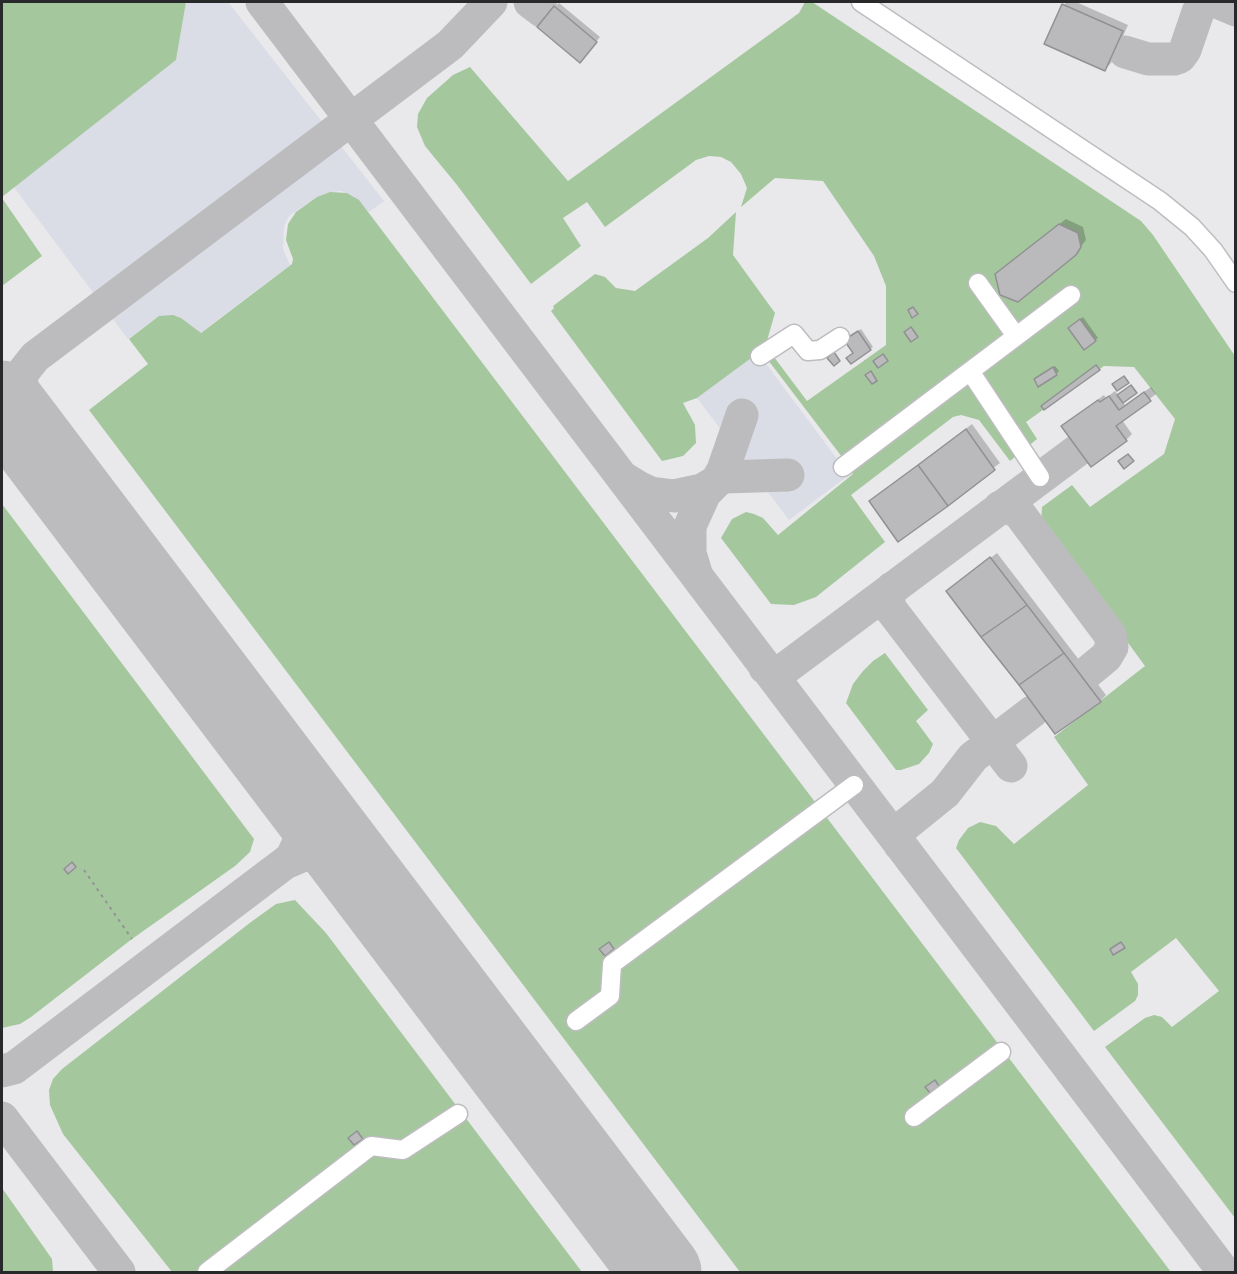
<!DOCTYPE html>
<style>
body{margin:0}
#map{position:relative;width:1237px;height:1274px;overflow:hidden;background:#e9e9ec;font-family:Raleway,sans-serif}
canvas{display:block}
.frame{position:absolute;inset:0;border:3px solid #28292a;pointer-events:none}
</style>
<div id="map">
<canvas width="1237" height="1274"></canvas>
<div class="frame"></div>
</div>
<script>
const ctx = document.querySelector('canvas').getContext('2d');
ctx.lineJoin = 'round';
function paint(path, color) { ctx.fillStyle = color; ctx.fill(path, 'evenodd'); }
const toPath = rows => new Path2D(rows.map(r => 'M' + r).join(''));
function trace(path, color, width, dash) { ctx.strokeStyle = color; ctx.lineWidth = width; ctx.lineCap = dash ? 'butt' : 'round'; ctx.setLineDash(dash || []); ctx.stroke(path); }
paint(toPath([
 [186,2,228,2,384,201,369,212,353,196,341,191,330,192,317,197,289,216,284,227,283,249,290,265,200,333,168,316,159,316,128,339,13,186,176,60],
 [758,353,849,475,789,520,697,398]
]), '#dadce6');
paint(toPath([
 [2,2,186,2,176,60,2,197],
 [805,2,812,2,1141,221,1153,235,1235,356,1235,1218,1105,1047,1145,1018,1154,1015,1162,1017,1172,1027,1219,991,1176,938,1131,972,1138,984,1138,995,1135,1001,1094,1031,956,848,959,840,968,828,980,822,996,826,1014,844,1088,785,1054,737,1145,666,1041,524,1042,507,1072,485,1090,507,1164,454,1175,419,1134,367,1104,366,1026,422,1037,439,1010,461,979,420,961,415,953,417,851,495,885,542,816,597,794,605,771,604,721,538,732,519,746,512,754,514,763,518,778,535,853,474,842,457,768,360,774,357,807,401,886,345,886,286,874,256,823,181,775,178,741,207,747,188,741,174,731,162,721,157,709,156,696,160,605,227,587,202,563,218,581,246,531,284,457,185,425,146,417,127,418,114,427,98,453,75,470,67,568,181,799,13],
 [330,192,347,193,359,200,1171,1272,740,1272,89,410,148,364,129,339,159,316,173,315,181,318,201,333,292,264,293,259,286,240,288,224,296,212,317,197],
 [2,198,42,256,2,286],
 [736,212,733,255,775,313,766,344,758,353,697,398,683,403,695,425,696,443,683,456,662,461,551,311,554,308,553,306,595,274,605,277,616,288,635,291,708,238],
 [2,504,254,839,250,852,235,866,132,939,31,1017,20,1024,2,1028],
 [885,653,928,710,916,721,933,744,929,753,919,764,901,770,896,770,846,703,853,684,863,671,873,661],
 [295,900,326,933,582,1272,172,1272,63,1134,50,1105,49,1090,53,1079,62,1069,251,922,276,904],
 [2,1188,52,1259,53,1272,2,1272]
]), '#a4c79d');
paint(toPath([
 [1066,2,1076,2,1128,25,1111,63,1105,69,1046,43],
 [559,3,600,37,584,56,555,7],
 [1066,219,1083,227,1086,240,1075,254,1003,268],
 [1083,317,1098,338,1095,340,1072,325],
 [861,329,873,347,870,349,849,338],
 [1055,366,1059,371,1056,374,1038,377],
 [1132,386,1136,391,1123,402,1125,405,1151,387,1156,394,1122,420,1132,434,1126,440,1063,426,1104,395,1106,398,1115,391,1119,396],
 [972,424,1000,463,898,540,870,501],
 [997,553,1106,695,1100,701,948,591]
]), '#0003');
trace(toPath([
 [262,2,1224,1272],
 [530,2,542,11],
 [1217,2,1236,10],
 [1125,52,1148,59,1174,59,1180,57,1185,50,1198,12],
 [2,416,19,423,18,393,20,382,24,371,35,357,450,45,491,2],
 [622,477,640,488,651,493,674,496,702,490,724,477,788,475],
 [1000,507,1010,508,1019,513,1110,635,1112,647,1106,657,1083,676],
 [696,573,690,553,690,526,705,493,716,482,723,470,742,415],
 [892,588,889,595,889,607,1011,766],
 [765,668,775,671,783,670,1078,450],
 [900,845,899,835,903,827,945,793,973,757,1032,712],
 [285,863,304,855,313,855,340,861,356,870],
 [2,1071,14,1068,285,863,292,857,301,837,302,814,298,793],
 [2,1118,119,1272]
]), '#bcbcbe', 33);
trace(toPath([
 [2,401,661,1272]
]), '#bcbcbe', 81);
const building = toPath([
 [1062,4,1123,31,1105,71,1044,44,1062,4],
 [554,6,597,42,580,63,537,27,554,6],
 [1059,224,1078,233,1081,247,1076,255,1018,302,1000,295,995,274,1059,224],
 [913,307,918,314,912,318,908,310,913,307],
 [1080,319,1096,341,1084,350,1068,328,1080,319],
 [911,327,918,337,911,342,904,332,911,327],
 [858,331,871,350,851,364,846,358,853,353,844,340,858,331],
 [834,352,840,361,834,366,827,358,834,352],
 [883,354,888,361,878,368,873,361,883,354],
 [1096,365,1100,370,1044,410,1041,406,1096,365],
 [1053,367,1057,375,1038,387,1034,379,1053,367],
 [871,371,877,381,872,384,865,375,871,371],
 [1124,376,1129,383,1117,391,1112,384,1124,376],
 [1131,385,1137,393,1123,403,1117,395,1131,385],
 [1144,392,1151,401,1116,426,1127,441,1091,467,1061,426,1098,400,1100,402,1109,396,1119,410,1144,392],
 [966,429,995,470,948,506,918,465,966,429],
 [1128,454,1134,461,1124,469,1118,461,1128,454],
 [918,465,948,506,898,542,869,501,918,465],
 [990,557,1027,605,981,637,946,591,990,557],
 [1027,605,1064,653,1019,685,981,637,1027,605],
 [1064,653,1101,702,1055,734,1019,685,1064,653],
 [72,862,76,867,68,874,64,869,72,862],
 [609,942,614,949,605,956,599,949,609,942],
 [1121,942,1125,948,1113,955,1110,949,1121,942],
 [935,1080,939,1086,930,1093,925,1087,935,1080],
 [357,1131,363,1139,354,1145,348,1138,357,1131]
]);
paint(building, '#bababd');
trace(building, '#919194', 1.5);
const minor = toPath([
 [861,2,1160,201,1192,227,1213,250,1236,283],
 [978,283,1016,336],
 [760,356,794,334,808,351,820,350,840,337],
 [970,371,1040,477],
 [843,467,1071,295],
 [576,1021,610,996,612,964,854,785],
 [914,1117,1001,1052],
 [207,1272,371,1146,403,1150,458,1114]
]);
trace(minor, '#bdbdc0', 21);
trace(toPath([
 [84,870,132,939]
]), '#929395', 2, [3, 4.5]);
trace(minor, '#fff', 18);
</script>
